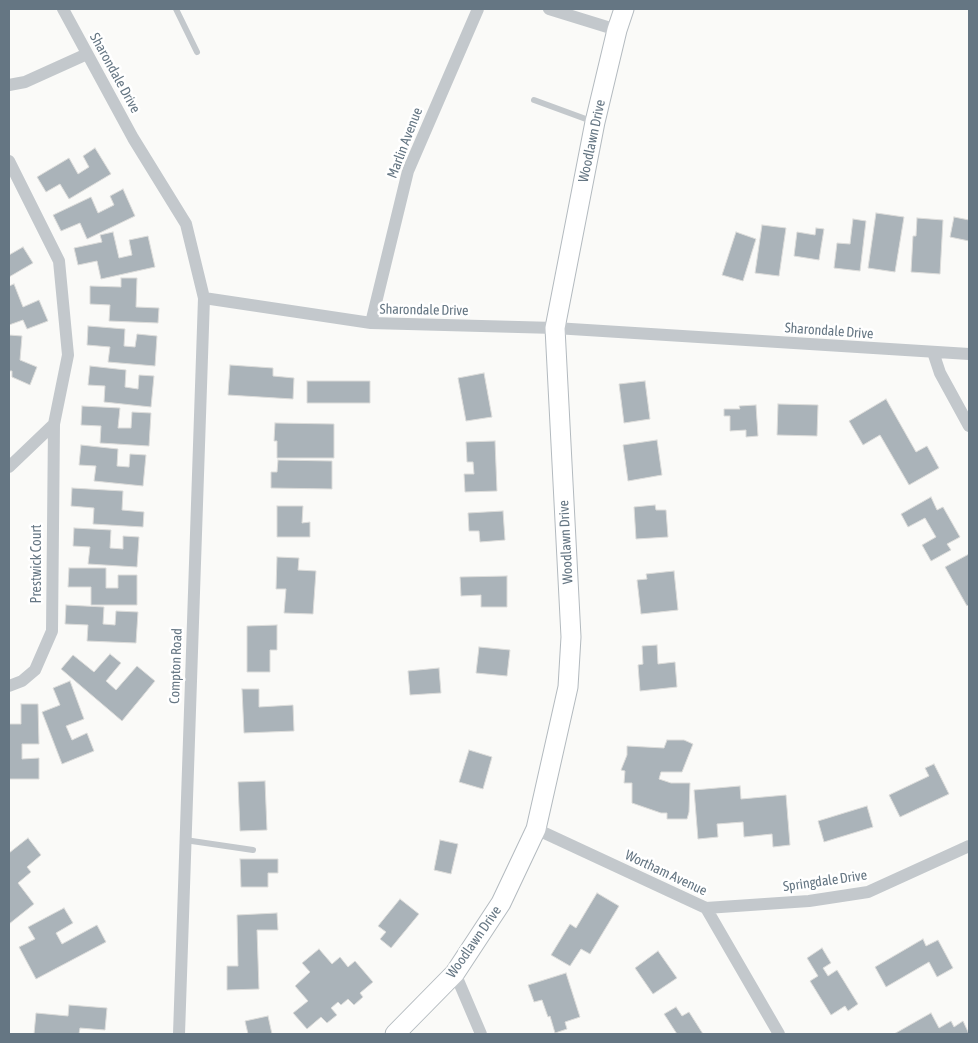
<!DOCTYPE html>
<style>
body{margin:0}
#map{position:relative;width:978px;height:1043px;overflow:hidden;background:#fafaf8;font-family:"Asap Condensed",sans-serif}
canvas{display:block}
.frame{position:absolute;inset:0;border:10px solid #657683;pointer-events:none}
</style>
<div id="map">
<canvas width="978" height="1043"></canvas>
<div class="frame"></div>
</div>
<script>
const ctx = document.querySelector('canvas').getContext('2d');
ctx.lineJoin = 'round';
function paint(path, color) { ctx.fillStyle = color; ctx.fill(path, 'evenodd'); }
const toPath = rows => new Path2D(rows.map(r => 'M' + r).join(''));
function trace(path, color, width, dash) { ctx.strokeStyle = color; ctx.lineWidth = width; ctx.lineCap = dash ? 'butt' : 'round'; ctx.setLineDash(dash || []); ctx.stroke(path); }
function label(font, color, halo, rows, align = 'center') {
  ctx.font = font + ' "Asap Condensed",sans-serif'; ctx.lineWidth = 5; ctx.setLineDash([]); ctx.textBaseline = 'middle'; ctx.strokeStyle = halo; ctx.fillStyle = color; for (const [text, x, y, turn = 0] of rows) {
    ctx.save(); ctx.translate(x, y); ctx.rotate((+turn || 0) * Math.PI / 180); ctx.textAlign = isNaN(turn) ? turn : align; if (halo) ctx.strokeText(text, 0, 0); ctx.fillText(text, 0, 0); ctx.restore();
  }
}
const building = toPath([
 [95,148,111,174,69,199,60,184,46,192,37,177,69,158,78,174,89,167,83,156,95,148],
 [123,189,135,216,87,239,80,223,61,231,53,215,91,197,98,213,114,205,110,196,123,189],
 [876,213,904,217,895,272,868,268,876,213],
 [954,217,969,220,969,241,950,237,954,217],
 [917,218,943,220,940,274,911,272,913,236,916,236,917,218],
 [853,219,866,221,860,271,834,268,837,243,850,244,853,219],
 [762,225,786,228,779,276,755,273,762,225],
 [816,228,824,229,819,260,794,256,797,232,815,235,816,228],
 [113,232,119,258,132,255,129,240,148,236,155,267,101,279,97,261,78,265,74,248,102,242,100,235,113,232],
 [736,232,756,239,743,281,722,275,736,232],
 [23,247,33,263,9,277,9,255,23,247],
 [121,278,137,278,136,307,159,308,158,323,109,321,110,305,90,304,90,286,121,287,121,278],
 [14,284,23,307,39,300,48,321,27,329,23,320,9,325,9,286,14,284],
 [88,326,125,329,124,346,135,347,137,334,157,336,155,366,108,362,110,347,87,345,88,326],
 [9,335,22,336,20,360,37,367,30,385,12,377,12,371,9,371,9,335],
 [230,365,273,368,273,376,294,378,293,399,228,395,230,365],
 [90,366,126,370,125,387,138,389,139,375,154,376,151,407,104,402,105,386,88,385,90,366],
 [484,373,492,417,466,421,458,378,484,373],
 [307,381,370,381,370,403,307,403,307,381],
 [645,381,650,419,624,423,619,384,645,381],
 [886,399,916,452,927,446,939,468,909,485,880,435,863,445,849,421,886,399],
 [778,404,818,405,817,436,777,435,778,404],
 [756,405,758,436,746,437,746,430,730,431,730,416,724,416,724,409,740,409,739,406,756,405],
 [82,406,120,408,118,428,131,428,132,412,151,413,149,446,100,443,101,426,81,425,82,406],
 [275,423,334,424,334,458,277,458,277,441,274,441,275,423],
 [657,440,662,475,628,481,623,445,657,440],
 [495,441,497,491,465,492,464,474,474,474,473,462,467,462,466,442,495,441],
 [81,445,118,449,117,466,129,467,130,454,146,455,143,486,94,481,96,466,79,465,81,445],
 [278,460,332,461,332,489,271,488,271,472,277,472,278,460],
 [72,488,123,491,122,510,144,512,143,527,93,524,94,508,71,506,72,488],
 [931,497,937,510,943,507,960,537,947,544,951,550,931,561,922,545,936,537,925,518,908,527,901,514,931,497],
 [655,505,656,510,666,510,668,537,636,539,634,507,655,505],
 [277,506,303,506,302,523,310,522,310,537,277,537,277,506],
 [503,511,505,540,480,542,479,531,469,531,468,513,503,511],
 [74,528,111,530,110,548,123,549,123,536,139,537,137,567,88,564,90,547,73,546,74,528],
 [969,554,969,604,967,606,945,567,969,554],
 [277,557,299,558,298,570,316,571,313,614,284,613,286,589,276,589,277,557],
 [69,568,106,568,106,588,118,588,118,575,137,575,137,605,91,605,91,587,68,587,69,568],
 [674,571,678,610,641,614,637,580,647,579,646,574,674,571],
 [507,576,507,607,481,607,481,595,461,596,460,577,507,576],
 [66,605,104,607,103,624,115,625,116,611,138,612,136,643,87,641,88,625,65,624,66,605],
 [277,625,277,650,270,650,270,672,247,672,247,626,277,625],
 [657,645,658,664,675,662,677,687,640,691,638,665,643,664,642,646,657,645],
 [479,647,510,650,507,676,476,673,479,647],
 [110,654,121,663,106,681,116,690,137,666,155,681,122,721,61,669,73,655,94,672,110,654],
 [439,668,441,693,410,695,408,671,439,668],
 [70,681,84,719,66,726,72,740,87,733,94,751,62,764,42,712,60,705,53,688,70,681],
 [242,689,259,689,259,707,293,705,294,731,244,733,242,689],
 [21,704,38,704,39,744,22,744,22,759,39,758,39,779,9,779,9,724,21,724,21,704],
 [667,740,684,740,693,744,682,772,661,772,659,779,671,783,690,783,689,812,687,819,667,819,667,813,661,813,632,803,632,783,624,783,625,771,621,770,627,755,627,746,664,748,667,740],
 [469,750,492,757,483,789,459,782,469,750],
 [934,764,949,794,900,817,889,795,929,776,925,768,934,764],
 [265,781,267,830,240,831,238,782,265,781],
 [740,786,741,799,786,795,790,845,773,847,772,834,744,837,743,822,717,824,718,837,698,839,694,790,740,786],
 [867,806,873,827,824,842,818,821,867,806],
 [28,838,41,855,27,867,31,872,18,883,34,904,9,924,9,853,28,838],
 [440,840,458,844,451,874,434,870,440,840],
 [240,859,278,859,278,873,268,873,268,887,241,887,240,859],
 [597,893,619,906,590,954,581,949,570,966,551,955,570,924,576,928,597,893],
 [400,899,419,914,391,948,380,939,386,932,378,926,400,899],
 [64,908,73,923,56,933,62,944,97,925,106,942,36,979,19,947,35,939,28,927,64,908],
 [277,913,278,930,257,930,259,989,227,990,227,966,238,966,237,915,277,913],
 [923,939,926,946,938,940,953,968,937,977,929,962,886,987,875,967,923,939],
 [822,948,831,963,823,968,828,976,837,970,858,1004,848,1011,845,1006,831,1015,810,981,818,976,807,958,822,948],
 [319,949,332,964,340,957,348,967,355,961,373,982,360,993,363,997,354,1005,348,999,341,1005,338,1002,331,1008,337,1015,327,1023,321,1017,307,1029,293,1013,308,1001,295,986,310,972,302,963,319,949],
 [658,951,677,978,653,994,635,968,658,951],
 [566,973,580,1017,565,1022,567,1029,555,1033,550,1016,548,1017,542,1000,534,1002,528,985,566,973],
 [69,1005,107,1008,105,1030,80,1028,79,1034,34,1034,36,1013,68,1016,69,1005],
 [676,1007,682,1016,689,1012,703,1034,677,1034,664,1014,676,1007],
 [931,1013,939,1028,951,1021,954,1027,963,1021,969,1034,894,1034,931,1013],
 [268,1016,272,1034,248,1034,245,1021,268,1016]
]);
paint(building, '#aab3b9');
trace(building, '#dcdcda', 1);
const secondary = toPath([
 [395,1034,455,973,501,903,536,829,568,687,571,637,555,328,595,122,617,30,624,9]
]);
trace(secondary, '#b3babf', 21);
trace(toPath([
 [176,9,197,52],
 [534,100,594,122],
 [185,840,253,850]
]), '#c3c8cc', 6);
trace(toPath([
 [63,9,133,138,186,224,204,298,179,1034],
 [549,9,617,30],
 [9,85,25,82,87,54],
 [9,161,59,261,68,355,54,424,52,631,35,670,22,681,9,686],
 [204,298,371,323,555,328,969,354],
 [371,323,408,171,478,9],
 [933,352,940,373,969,426],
 [9,467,54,424],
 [536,829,706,908,779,1034],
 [706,908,809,901,868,892,969,846],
 [455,973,481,1034]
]), '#c3c8cc', 12);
trace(secondary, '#fff', 19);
label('14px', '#657683', '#fff', [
 ["Sharondale Drive",115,73,61],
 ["Woodlawn Drive",592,141,-78],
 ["Marlin Avenue",405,143,-69],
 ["Sharondale Drive",424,310,1],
 ["Sharondale Drive",829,331,4],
 ["Woodlawn Drive",566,542,-93],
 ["Prestwick Court",37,564,-90],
 ["Compton Road",176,666,-88],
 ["Wortham Avenue",666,873,25],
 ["Springdale Drive",825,881,-8],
 ["Woodlawn Drive",474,942,-55]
]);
</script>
